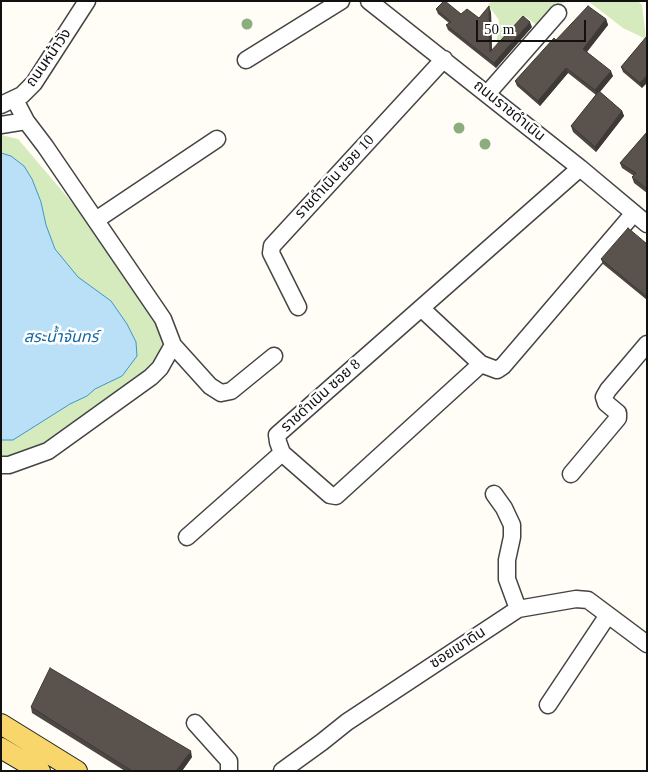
<!DOCTYPE html>
<meta charset="utf-8">
<style>
body{margin:0}
#map{position:relative;width:648px;height:772px;overflow:hidden;background:#fffdf5;font-family:"Times New Roman",serif}
canvas{display:block}
.frame{position:absolute;inset:0;border:2px solid #111;pointer-events:none}
.scale{position:absolute;left:476px;top:20px;width:110px;height:22px;box-sizing:border-box;border:2px solid #111;border-top:0;padding-left:6px;font-size:15px;line-height:18px;white-space:nowrap;color:#111;-webkit-text-stroke:4px #fff;paint-order:stroke}
</style>
<div id="map">
<canvas width="648" height="772"></canvas>
<div class="frame"></div>
<div class="scale">50 m</div>
</div>
<script>
const ctx = document.querySelector('canvas').getContext('2d');
ctx.lineJoin = 'round';
function paint(path, color) { ctx.fillStyle = color; ctx.fill(path, 'evenodd'); }
const toPath = rows => new Path2D(rows.map(r => 'M' + r).join(''));
function trace(path, color, width, dash) { ctx.strokeStyle = color; ctx.lineWidth = width; ctx.lineCap = dash ? 'butt' : 'round'; ctx.setLineDash(dash || []); ctx.stroke(path); }
function label(font, color, halo, rows, align = 'center') {
  ctx.font = font + ' "Times New Roman","Noto Sans Thai",serif'; ctx.lineWidth = 5; ctx.setLineDash([]); ctx.textBaseline = 'middle'; ctx.strokeStyle = halo; ctx.fillStyle = color; for (const [text, x, y, turn = 0] of rows) {
    ctx.save(); ctx.translate(x, y); ctx.rotate((+turn || 0) * Math.PI / 180); ctx.textAlign = isNaN(turn) ? turn : align; if (halo) ctx.strokeText(text, 0, 0); ctx.fillText(text, 0, 0); ctx.restore();
  }
}
paint(toPath([
 [492,1,568,1,558,5,539,27,525,16,496,49,499,20,488,5],
 [588,1,638,1,642,5,646,39,623,28],
 [1,135,18,139,120,259,167,333,165,357,47,449,1,463]
]), '#d5ebbd');
const water = toPath([
 [1,153,11,156,24,166,32,179,41,202,46,225,55,249,78,277,111,301,127,324,136,342,137,356,122,376,95,389,87,396,70,404,13,440,1,440,1,153]
]);
paint(water, '#b9e0f7');
trace(water, '#3f96cf', 1);
const minor = toPath([
 [369,1,580,168,647,224],
 [246,60,341,1],
 [487,94,558,13],
 [1,105,22,95,34,83,87,1],
 [1,125,26,121],
 [96,220,217,139],
 [298,307,271,253,272,246,444,59],
 [421,308,481,364,497,370,503,366,634,213],
 [173,345,210,386,221,393,231,391,274,356],
 [481,364,336,496,330,495,282,453,278,442,277,435,580,168],
 [1,465,9,465,48,451,151,377,160,368,173,345,163,319,45,146,26,121,15,100],
 [571,474,618,418,618,413,606,403,604,397,608,390,647,344],
 [494,494,504,508,512,525,512,537,507,560,507,579,518,609],
 [187,537,282,453],
 [548,705,608,615],
 [195,723,229,761,229,771],
 [282,771,322,742,347,722,518,609,576,599,588,600,647,644]
]);
const major = toPath([
 [1,724,77,771],
 [1,748,40,771]
]);
trace(minor, '#444', 19);
trace(major, '#222', 22);
trace(minor, '#fff', 16);
trace(major, '#f9d66b', 20);
ctx.fillStyle = '#8dad7f';
for (const [x, y] of [
 [247,24],
 [459,128],
 [485,144]
]) { ctx.beginPath(); ctx.arc(x, y, 5.5, 0, 2 * Math.PI); ctx.fill(); }
paint(toPath([
 [436,9,479,18,491,12,492,50,532,27,496,68,448,30,446,25,449,23,438,14],
 [606,19,608,25,587,52,613,76,600,92,622,111,624,116,596,152,573,132,571,126,596,95,568,73,540,106,517,86,515,81,556,40],
 [647,36,642,88,623,72,621,67],
 [647,132,647,193,634,183,632,177,634,176,622,168,620,163],
 [647,244,647,300,603,264,601,259],
 [31,707,192,757,182,771,125,771,32,713]
]), '#4d4742');
paint(toPath([
 [489,6,491,12,492,57,490,52],
 [606,19,608,25,585,54,583,49],
 [530,22,532,27,496,68,494,63],
 [566,68,568,73,540,106,538,101],
 [611,71,613,76,597,95,595,90],
 [647,75,647,83,642,88,640,83],
 [622,111,624,116,596,152,595,147],
 [191,751,192,757,182,771,176,771]
]), '#3f3936');
const building = toPath([
 [444,1,445,1,461,14,467,9,479,18,489,6,490,52,523,16,530,22,494,63,446,25,451,22,436,9,444,1],
 [588,6,606,19,583,49,611,71,595,90,566,68,538,101,515,81,554,38,556,40,588,6],
 [647,36,647,75,640,83,621,67,647,36],
 [599,91,622,111,595,147,571,126,599,91],
 [647,132,647,189,632,177,636,173,620,163,647,132],
 [628,228,647,244,647,297,601,259,628,228],
 [50,668,191,751,176,771,132,771,31,707,50,668]
]);
paint(building, '#5a524d');
trace(building, '#3f3936', 1);
label('15px', '#111', '#fff', [
 ["ถนนหน้าวัง",49,58,-55],
 ["ถนนราชดำเนิน",509,111,39],
 ["ราชดำเนิน ซอย 10",335,177,-47],
 ["ราชดำเนิน ซอย 8",321,396,-42],
 ["ซอยเขาดิน",458,648,-33]
]);
label('italic 16px', '#1768a6', '#fff', [
 ["สระน้ำจันทร์",61,338]
]);
</script>
